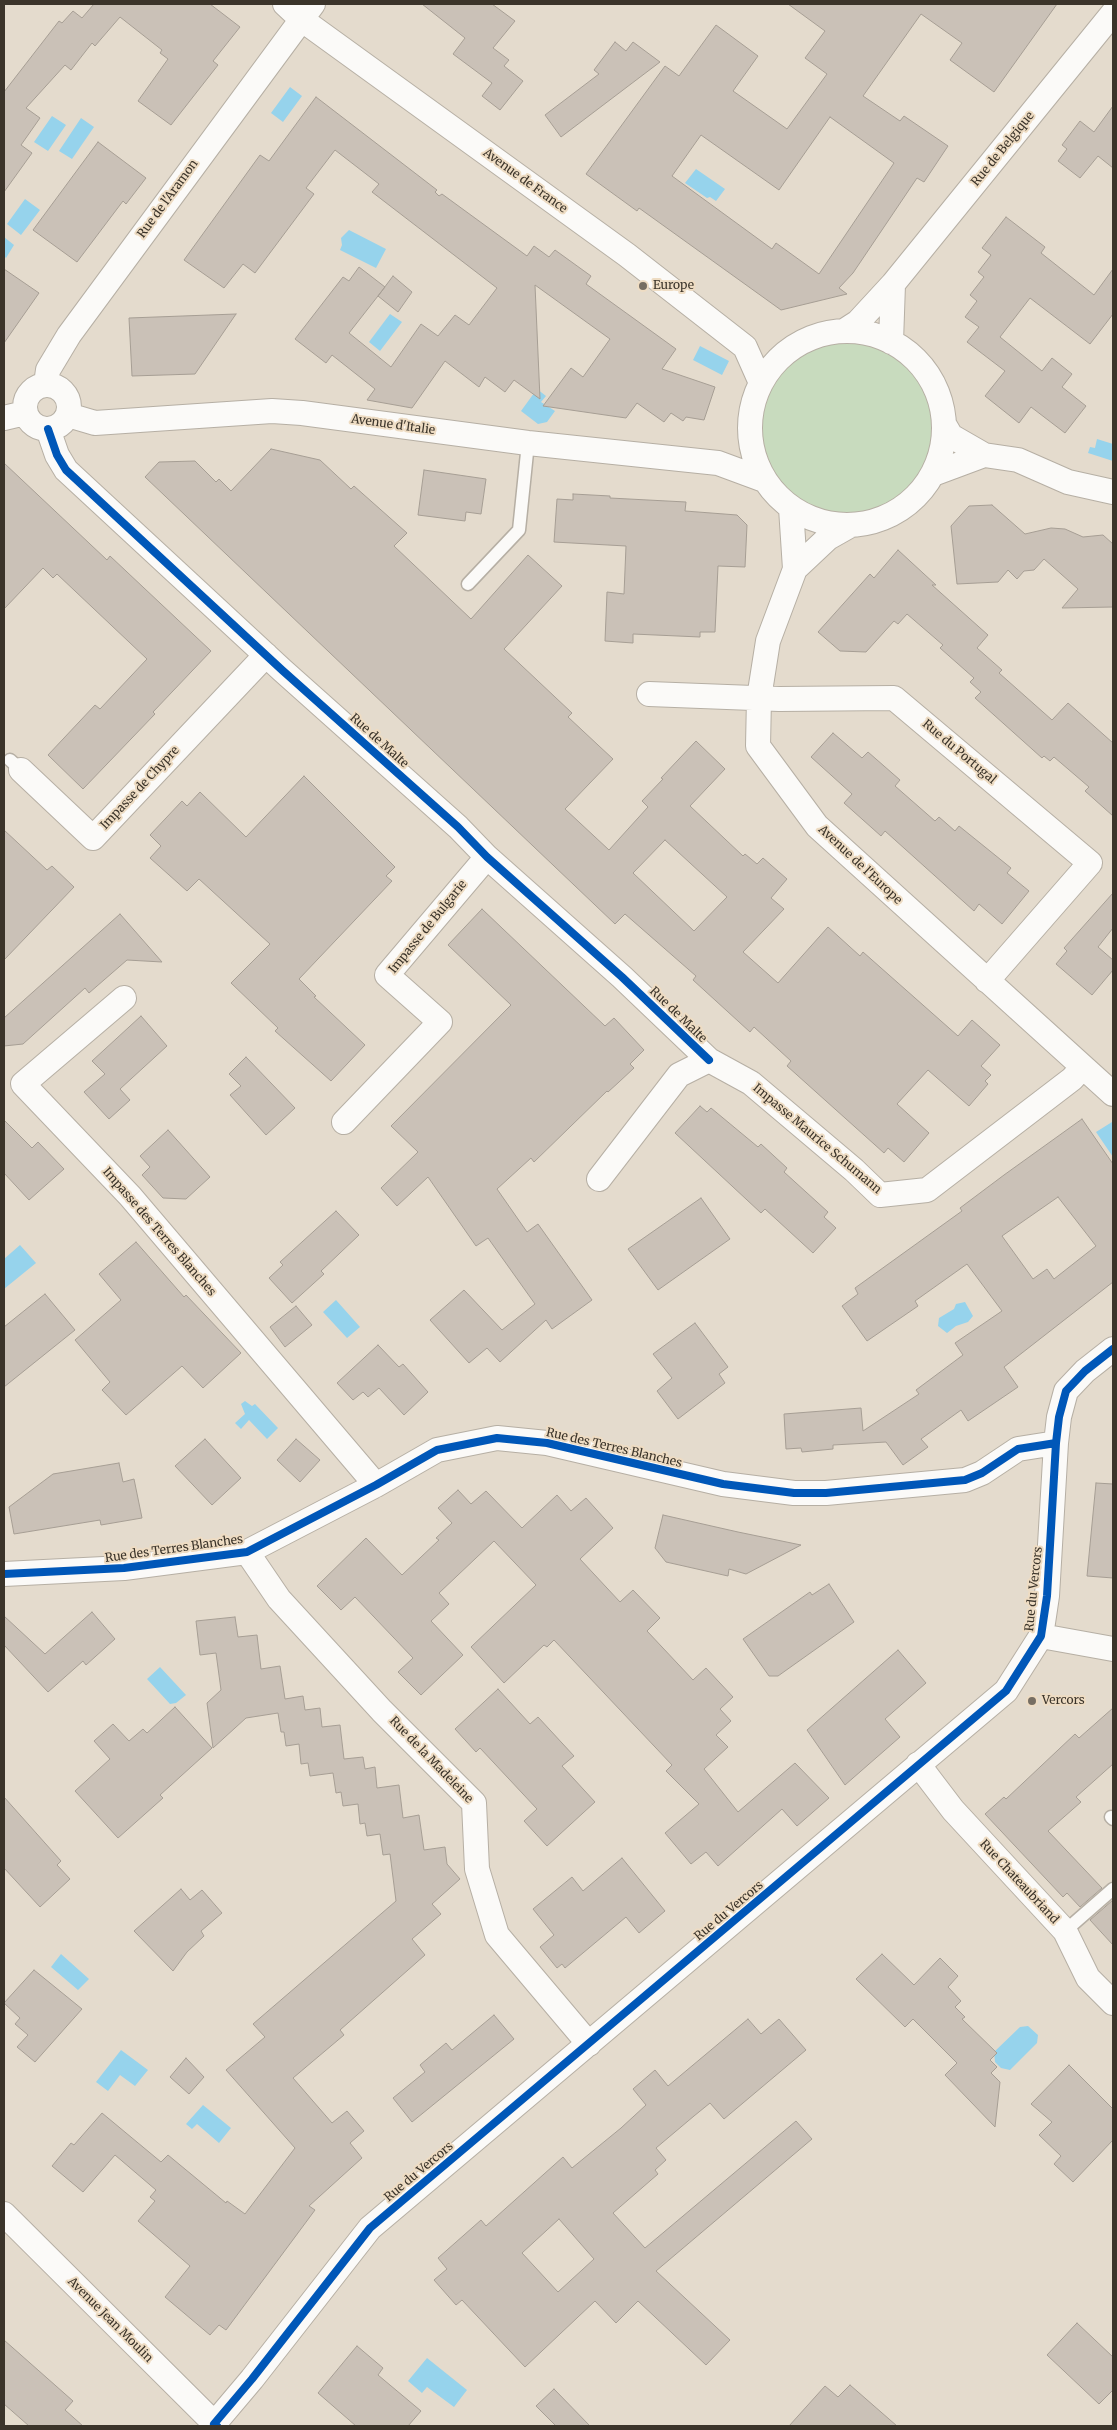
<!DOCTYPE html>
<style>
body{margin:0}
#map{position:relative;width:1117px;height:2430px;overflow:hidden;background:#e4dbcd;font-family:Merriweather,serif}
canvas{display:block}
.frame{position:absolute;inset:0;border:5px solid #3b342a;pointer-events:none}
</style>
<div id="map">
<canvas width="1117" height="2430"></canvas>
<div class="frame"></div>
</div>
<script>
const ctx = document.querySelector('canvas').getContext('2d');
ctx.lineJoin = 'round';
function paint(path, color) { ctx.fillStyle = color; ctx.fill(path, 'evenodd'); }
const toPath = rows => new Path2D(rows.map(r => 'M' + r).join(''));
function trace(path, color, width, dash) { ctx.strokeStyle = color; ctx.lineWidth = width; ctx.lineCap = dash ? 'butt' : 'round'; ctx.setLineDash(dash || []); ctx.stroke(path); }
function label(font, color, halo, rows, align = 'center') {
  ctx.font = font + ' Merriweather,serif'; ctx.lineWidth = 4; ctx.setLineDash([]); ctx.textBaseline = 'middle'; ctx.strokeStyle = halo; ctx.fillStyle = color; for (const [text, x, y, turn = 0] of rows) {
    ctx.save(); ctx.translate(x, y); ctx.rotate((+turn || 0) * Math.PI / 180); ctx.textAlign = isNaN(turn) ? turn : align; if (halo) ctx.strokeText(text, 0, 0); ctx.fillText(text, 0, 0); ctx.restore();
  }
}
paint(toPath([
 '750 428a97 97 0 1 1 194 0a97 97 0 1 1-194 0Z'
]), '#c8dbbe');
paint(toPath([
 [290,87,302,96,283,122,271,113],
 [52,116,66,125,48,151,34,142],
 [81,118,94,127,72,159,59,151],
 [696,169,725,189,716,201,710,197,707,198,685,183],
 [25,199,40,210,21,235,7,224],
 [349,230,386,249,376,268,340,250,342,245,341,238],
 [4,237,14,245,6,258,4,256],
 [390,314,402,322,380,351,369,342],
 [700,346,729,361,722,375,693,360],
 [537,389,546,396,541,402,555,411,547,422,538,424,521,411],
 [1097,439,1113,444,1113,461,1088,453,1090,447,1095,448],
 [1112,1122,1113,1124,1113,1157,1096,1132],
 [20,1245,36,1263,4,1289,4,1259],
 [336,1300,360,1327,347,1338,323,1312],
 [965,1302,973,1316,968,1322,956,1326,947,1333,938,1326,939,1318,954,1309,956,1304],
 [245,1401,252,1406,255,1404,278,1428,267,1439,249,1420,241,1429,235,1423,245,1414,241,1404],
 [160,1667,186,1695,176,1703,170,1704,147,1679],
 [61,1954,89,1979,78,1990,51,1967],
 [1028,2026,1038,2035,1037,2043,1010,2070,1001,2068,995,2062,994,2052,1020,2027],
 [121,2050,148,2070,135,2086,120,2075,108,2091,96,2082],
 [203,2105,231,2128,219,2143,197,2124,192,2129,186,2124],
 [427,2358,467,2390,454,2407,427,2387,422,2393,408,2381]
]), '#96d3ec');
const building = toPath([
 [94,4,210,4,240,27,213,61,218,65,171,125,138,101,168,59,160,53,162,50,120,17,95,46,92,43,71,70,65,65,26,108,40,118,21,145,32,153,4,192,4,92,59,21,62,23,73,11,82,18,94,4],
 [422,4,492,4,515,21,493,48,509,60,504,66,523,81,500,110,482,96,492,83,453,54,465,38,422,4],
 [788,4,1057,4,994,92,950,60,962,43,921,14,863,96,900,121,904,116,948,146,924,182,917,178,853,273,839,288,847,294,781,310,639,208,637,211,586,174,665,66,679,76,716,25,758,56,733,91,787,129,827,74,805,58,825,31,788,4],
 [830,117,894,163,819,274,776,243,772,249,672,176,701,135,779,190,830,117],
 [615,42,626,51,633,42,660,62,561,137,545,115,599,74,594,70,615,42],
 [316,97,437,190,435,192,439,196,442,194,527,256,534,246,549,257,555,250,591,276,586,284,676,349,662,369,715,387,704,420,686,417,683,421,671,413,664,422,637,403,626,418,543,406,571,368,583,377,610,339,535,285,540,399,514,380,505,392,485,377,479,387,445,361,412,408,367,400,375,389,332,355,326,363,295,339,343,277,349,281,359,267,385,287,349,333,391,367,421,324,438,336,455,315,469,325,497,288,372,192,379,184,335,150,306,188,314,194,255,273,243,264,224,288,184,260,260,155,269,161,316,97],
 [1113,106,1113,168,1098,156,1080,178,1058,161,1067,149,1062,145,1080,121,1094,132,1113,106],
 [98,142,146,178,126,204,123,201,77,262,33,230,98,142],
 [1006,217,1045,247,1041,253,1094,295,1113,269,1113,314,1090,344,1030,298,1000,337,1042,371,1052,358,1072,374,1062,387,1086,406,1065,433,1031,407,1019,423,985,396,1005,371,967,342,979,327,965,317,977,301,970,295,984,277,978,272,991,255,982,248,1006,217],
 [4,269,39,293,4,343,4,269],
 [393,276,412,292,398,312,378,296,393,276],
 [236,314,195,374,132,376,129,318,236,314],
 [271,449,320,460,351,489,354,486,407,533,394,546,471,619,528,555,562,586,504,649,572,713,568,717,613,759,565,809,609,850,648,807,642,801,663,779,661,778,696,741,725,769,690,806,743,856,745,854,757,864,763,858,787,879,771,898,784,909,743,952,778,983,828,927,860,956,863,952,958,1036,972,1020,1000,1045,981,1066,991,1075,985,1081,988,1084,969,1106,928,1070,897,1104,929,1133,904,1162,888,1148,884,1153,787,1066,791,1061,754,1027,750,1032,693,980,696,976,625,914,615,924,145,477,159,462,195,461,216,482,219,479,231,491,271,449],
 [665,840,727,897,694,931,633,873,665,840],
 [4,463,107,560,110,556,211,651,153,712,155,714,83,789,48,755,95,705,100,709,147,659,57,574,53,578,43,568,4,609,4,463],
 [424,470,486,479,481,514,466,512,465,521,418,515,424,470],
 [573,494,610,496,610,498,686,502,685,511,737,515,747,525,745,567,718,566,715,632,700,632,700,637,633,634,633,643,605,641,607,592,624,594,626,546,554,542,557,499,573,500,573,494],
 [992,505,1025,534,1051,528,1065,529,1083,537,1103,535,1113,544,1113,607,1062,608,1078,589,1044,559,1034,570,1024,571,1017,579,1008,570,998,582,957,584,951,526,969,506,992,505],
 [898,550,936,585,932,585,988,635,977,648,1002,670,999,673,1052,720,1068,703,1113,743,1113,816,1085,791,1089,787,1054,757,1050,761,1044,756,1042,758,975,698,981,692,970,682,974,678,940,648,943,645,907,614,898,624,894,621,866,652,840,651,818,632,870,574,874,578,898,550],
 [833,733,862,758,868,752,900,780,895,786,935,821,939,817,955,831,959,826,1011,868,1007,873,1029,891,1002,924,979,904,974,911,885,831,881,836,844,803,852,794,811,757,833,733],
 [304,776,395,867,386,876,392,881,299,979,316,996,314,997,365,1045,331,1081,275,1031,278,1028,231,983,270,944,199,879,187,891,150,858,161,846,150,835,182,801,187,806,200,792,246,837,304,776],
 [4,830,47,870,52,866,74,887,4,960,4,830],
 [1113,893,1113,928,1098,947,1113,960,1113,970,1092,995,1056,964,1067,951,1064,948,1113,893],
 [482,909,605,1026,614,1018,644,1050,630,1064,634,1068,619,1082,608,1092,607,1091,534,1162,531,1158,497,1189,527,1232,538,1224,592,1300,552,1329,546,1320,500,1362,487,1348,469,1363,430,1320,464,1290,502,1330,535,1304,488,1238,476,1246,428,1177,397,1206,381,1188,418,1152,391,1126,511,1005,448,945,482,909],
 [120,914,162,962,127,960,89,993,85,988,23,1044,4,1046,4,1018,120,914],
 [141,1016,167,1046,120,1089,130,1100,109,1119,84,1092,105,1074,92,1061,141,1016],
 [246,1057,295,1108,266,1135,230,1095,241,1086,229,1074,246,1057],
 [700,1106,707,1112,711,1108,758,1147,761,1144,787,1168,784,1172,828,1212,824,1217,836,1228,813,1253,765,1209,761,1213,675,1133,700,1106],
 [1082,1119,1113,1164,1113,1282,1004,1367,1018,1387,968,1421,961,1410,921,1439,928,1447,903,1465,886,1442,833,1445,833,1449,802,1452,801,1448,786,1449,784,1414,861,1408,863,1431,919,1394,916,1390,963,1355,955,1343,1002,1311,967,1264,915,1301,918,1306,867,1341,842,1306,858,1294,855,1288,962,1211,960,1208,1004,1175,1082,1119],
 [1058,1197,1096,1246,1054,1279,1047,1269,1033,1279,1002,1236,1058,1197],
 [4,1120,32,1148,38,1142,64,1169,29,1200,4,1173,4,1120],
 [168,1130,210,1177,186,1199,163,1198,142,1175,150,1167,140,1156,168,1130],
 [701,1198,730,1239,658,1290,628,1249,701,1198],
 [336,1211,359,1235,321,1271,324,1274,292,1303,269,1278,283,1265,280,1262,336,1211],
 [136,1242,184,1297,186,1295,241,1353,203,1388,182,1366,126,1415,102,1390,110,1382,75,1340,121,1300,99,1274,136,1242],
 [45,1294,75,1330,4,1387,4,1327,45,1294],
 [296,1306,312,1325,285,1347,270,1327,296,1306],
 [695,1323,728,1367,719,1374,725,1383,678,1419,657,1391,672,1378,653,1354,695,1323],
 [378,1345,399,1367,403,1364,428,1392,404,1415,379,1388,368,1397,363,1392,353,1400,337,1383,378,1345],
 [205,1439,241,1478,212,1505,175,1466,205,1439],
 [296,1439,320,1460,300,1482,277,1460,296,1439],
 [119,1463,123,1482,134,1479,142,1518,101,1525,100,1520,14,1534,9,1507,53,1474,119,1463],
 [1096,1483,1113,1484,1113,1578,1087,1576,1096,1483],
 [458,1490,471,1504,486,1491,522,1528,557,1495,571,1511,586,1498,613,1528,580,1559,620,1602,633,1590,660,1618,647,1631,693,1680,706,1668,733,1697,720,1709,731,1721,716,1735,728,1747,704,1769,738,1812,795,1763,829,1798,797,1826,782,1809,718,1866,706,1852,691,1864,665,1833,699,1804,666,1771,672,1765,554,1640,547,1647,544,1645,504,1683,471,1647,536,1585,494,1541,439,1593,449,1604,431,1621,463,1655,421,1695,398,1672,413,1658,355,1597,341,1610,317,1586,366,1538,402,1575,439,1540,436,1538,452,1523,438,1508,458,1490],
 [663,1515,738,1532,801,1545,746,1574,729,1569,728,1576,666,1562,655,1548,663,1515],
 [829,1584,854,1622,778,1676,769,1676,743,1639,810,1592,812,1595,829,1584],
 [92,1612,115,1639,86,1665,83,1661,48,1692,4,1645,4,1616,45,1654,92,1612],
 [235,1617,238,1637,257,1635,261,1669,280,1666,285,1699,303,1696,305,1710,320,1708,322,1727,340,1725,344,1759,363,1757,365,1769,375,1767,377,1788,399,1785,403,1818,419,1815,424,1850,445,1847,447,1864,460,1879,432,1904,441,1914,412,1939,425,1955,340,2030,344,2035,293,2078,332,2123,347,2111,364,2131,350,2143,362,2158,309,2206,315,2210,226,2330,219,2325,210,2335,165,2297,190,2266,138,2221,155,2201,150,2197,156,2190,115,2155,83,2192,52,2166,71,2143,74,2145,102,2113,161,2162,168,2155,226,2203,227,2201,245,2214,295,2148,226,2070,265,2037,253,2024,396,1901,390,1854,383,1855,380,1834,367,1836,365,1823,360,1824,358,1804,343,1806,341,1792,336,1793,333,1773,310,1776,308,1763,301,1764,299,1744,286,1746,284,1732,281,1732,278,1713,246,1718,213,1748,207,1703,221,1690,216,1653,200,1655,196,1621,235,1617],
 [898,1650,926,1683,885,1719,900,1737,845,1785,807,1730,898,1650],
 [498,1689,530,1724,538,1717,574,1756,562,1766,595,1802,547,1846,524,1821,537,1809,480,1748,476,1752,455,1729,498,1689],
 [175,1707,212,1748,160,1795,163,1798,118,1838,75,1791,110,1759,94,1741,113,1724,129,1741,143,1729,147,1733,175,1707],
 [1113,1708,1113,1764,1076,1797,1081,1802,1048,1831,1102,1888,1080,1907,1067,1893,1063,1897,985,1814,1004,1797,1006,1799,1075,1734,1079,1738,1113,1708],
 [4,1797,61,1861,57,1865,70,1879,40,1907,4,1868,4,1797],
 [622,1858,665,1911,639,1933,626,1917,565,1968,562,1964,557,1968,540,1947,554,1935,533,1909,572,1877,583,1891,622,1858],
 [181,1889,190,1900,202,1890,222,1913,201,1931,204,1936,187,1952,173,1971,134,1931,181,1889],
 [1113,1900,1113,1945,1090,1920,1113,1900],
 [882,1954,914,1985,940,1958,958,1976,948,1987,961,2001,955,2007,965,2017,962,2019,997,2053,990,2060,997,2067,991,2073,1000,2082,995,2127,945,2075,957,2063,913,2019,905,2027,856,1979,882,1954],
 [34,1970,82,2009,35,2062,17,2047,28,2035,15,2024,20,2018,4,2003,34,1970],
 [494,2015,514,2039,412,2122,393,2098,425,2072,420,2065,446,2043,452,2050,494,2015],
 [748,2019,761,2034,779,2019,806,2050,724,2119,710,2103,694,2116,656,2148,666,2160,655,2170,658,2174,613,2213,645,2248,796,2121,812,2139,656,2271,730,2340,706,2365,638,2301,616,2323,595,2301,525,2367,462,2300,456,2305,434,2280,447,2269,438,2258,481,2220,486,2226,563,2157,572,2168,621,2128,646,2105,633,2089,655,2070,668,2086,748,2019],
 [559,2219,594,2259,558,2292,522,2253,559,2219],
 [186,2058,204,2077,189,2094,170,2077,186,2058],
 [1069,2065,1113,2109,1113,2140,1073,2182,1054,2164,1061,2156,1039,2135,1052,2122,1031,2104,1069,2065],
 [1077,2323,1113,2357,1113,2390,1099,2404,1047,2355,1077,2323],
 [4,2340,73,2401,65,2410,83,2426,29,2426,4,2404,4,2340],
 [357,2346,383,2368,378,2375,421,2411,408,2426,356,2426,318,2393,357,2346],
 [850,2385,897,2426,789,2426,825,2386,838,2397,850,2385],
 [554,2389,590,2426,556,2426,536,2406,554,2389]
]);
paint(building, '#cac1b7');
trace(building, '#a69e94', 1);
const lane = toPath([
 [468,584,519,530,528,443],
 [10,760,21,770],
 [1111,1817,1113,1819],
 [1065,1931,1113,1889]
]);
const street = toPath([
 [285,4,301,19,627,255,745,347,761,383],
 [844,331,858,322,893,284,1113,13],
 '750 428a97 97 0 1 1 194 0a97 97 0 1 1-194 0Z',
 [891,342,893,284],
 [46,384,48,370,69,335,313,4],
 '25 407a22 22 0 1 1 44 0a22 22 0 1 1-44 0Z',
 [68,415,95,423,272,411,302,413,528,443,718,463,764,480],
 [4,418,25,413],
 [944,424,951,436,984,455,1018,460,1068,482,1113,492],
 [48,429,57,455,66,470,282,670,458,827,487,857,622,977,709,1060],
 [933,474,984,455],
 [791,508,795,569,768,641,759,698,758,746,817,826,1113,1094],
 [795,569,828,538,851,525],
 [649,694,779,699,894,698,1090,863,987,981],
 [21,770,93,838,266,655],
 [124,998,23,1084,130,1196,376,1485],
 [344,1122,440,1022,387,975,487,857],
 [599,1179,679,1075,709,1060,751,1083,854,1170,880,1195,927,1190,1072,1079,1082,1068],
 [247,1552,279,1599,382,1711,474,1803,477,1869,497,1935,589,2044],
 [4,1574,124,1568,247,1552,376,1485,437,1450,497,1438,547,1443,723,1484,794,1493,826,1493,965,1480,982,1473,1018,1449,1056,1443],
 [1041,1636,1113,1649],
 [918,1764,953,1810,1065,1931,1088,1978,1113,2003],
 [4,2214,217,2426],
 [214,2424,252,2379,370,2228,1006,1691,1041,1636,1047,1596,1056,1443,1059,1417,1066,1391,1085,1371,1113,1349]
]);
trace(lane, '#b6afa4', 15);
trace(street, '#b6afa4', 26);
trace(lane, '#fbfaf8', 12);
trace(street, '#fbfaf8', 24);
trace(toPath([
 [48,429,57,455,66,470,282,670,458,827,487,857,622,977,709,1060],
 [4,1574,124,1568,247,1552,376,1485,437,1450,497,1438,547,1443,723,1484,794,1493,826,1493,965,1480,982,1473,1018,1449,1056,1443],
 [217,2426,214,2424,252,2379,370,2228,1006,1691,1041,1636,1047,1596,1056,1443,1059,1417,1066,1391,1085,1371,1113,1349]
]), '#0057b8', 8);
for (const [x, y, r, color] of [
 [643,286,5,"#766e63"],
 [1032,1701,5,"#766e63"]
]) { const dot = new Path2D(); dot.arc(x, y, r, 0, 2 * Math.PI); ctx.fillStyle = color; ctx.fill(dot); trace(dot, '#eedcc3', 2); }
label('12px', '#3b342a', '#eedcc3', [
 ["Rue de Belgique",1003,149,-51],
 ["Avenue de France",525,181,36],
 ["Rue de l'Aramon",168,199,-54],
 ["Avenue d'Italie",393,425,8],
 ["Rue de Malte",379,741,42],
 ["Rue du Portugal",959,752,40],
 ["Impasse de Chypre",140,788,-47],
 ["Avenue de l'Europe",860,865,43],
 ["Impasse de Bulgarie",428,927,-51],
 ["Rue de Malte",678,1015,44],
 ["Impasse Maurice Schumann",817,1139,40],
 ["Impasse des Terres Blanches",159,1232,49],
 ["Rue des Terres Blanches",614,1448,13],
 ["Rue des Terres Blanches",174,1549,-8],
 ["Rue du Vercors",1034,1589,-84],
 ["Rue de la Madeleine",431,1760,46],
 ["Rue Chateaubriand",1019,1882,47],
 ["Rue du Vercors",729,1911,-40],
 ["Rue du Vercors",419,2172,-40],
 ["Avenue Jean Moulin",110,2320,45]
]);
label('12px', '#3b342a', '#eedcc3', [
 ["Europe",653,286],
 ["Vercors",1042,1701]
], 'left');
</script>
